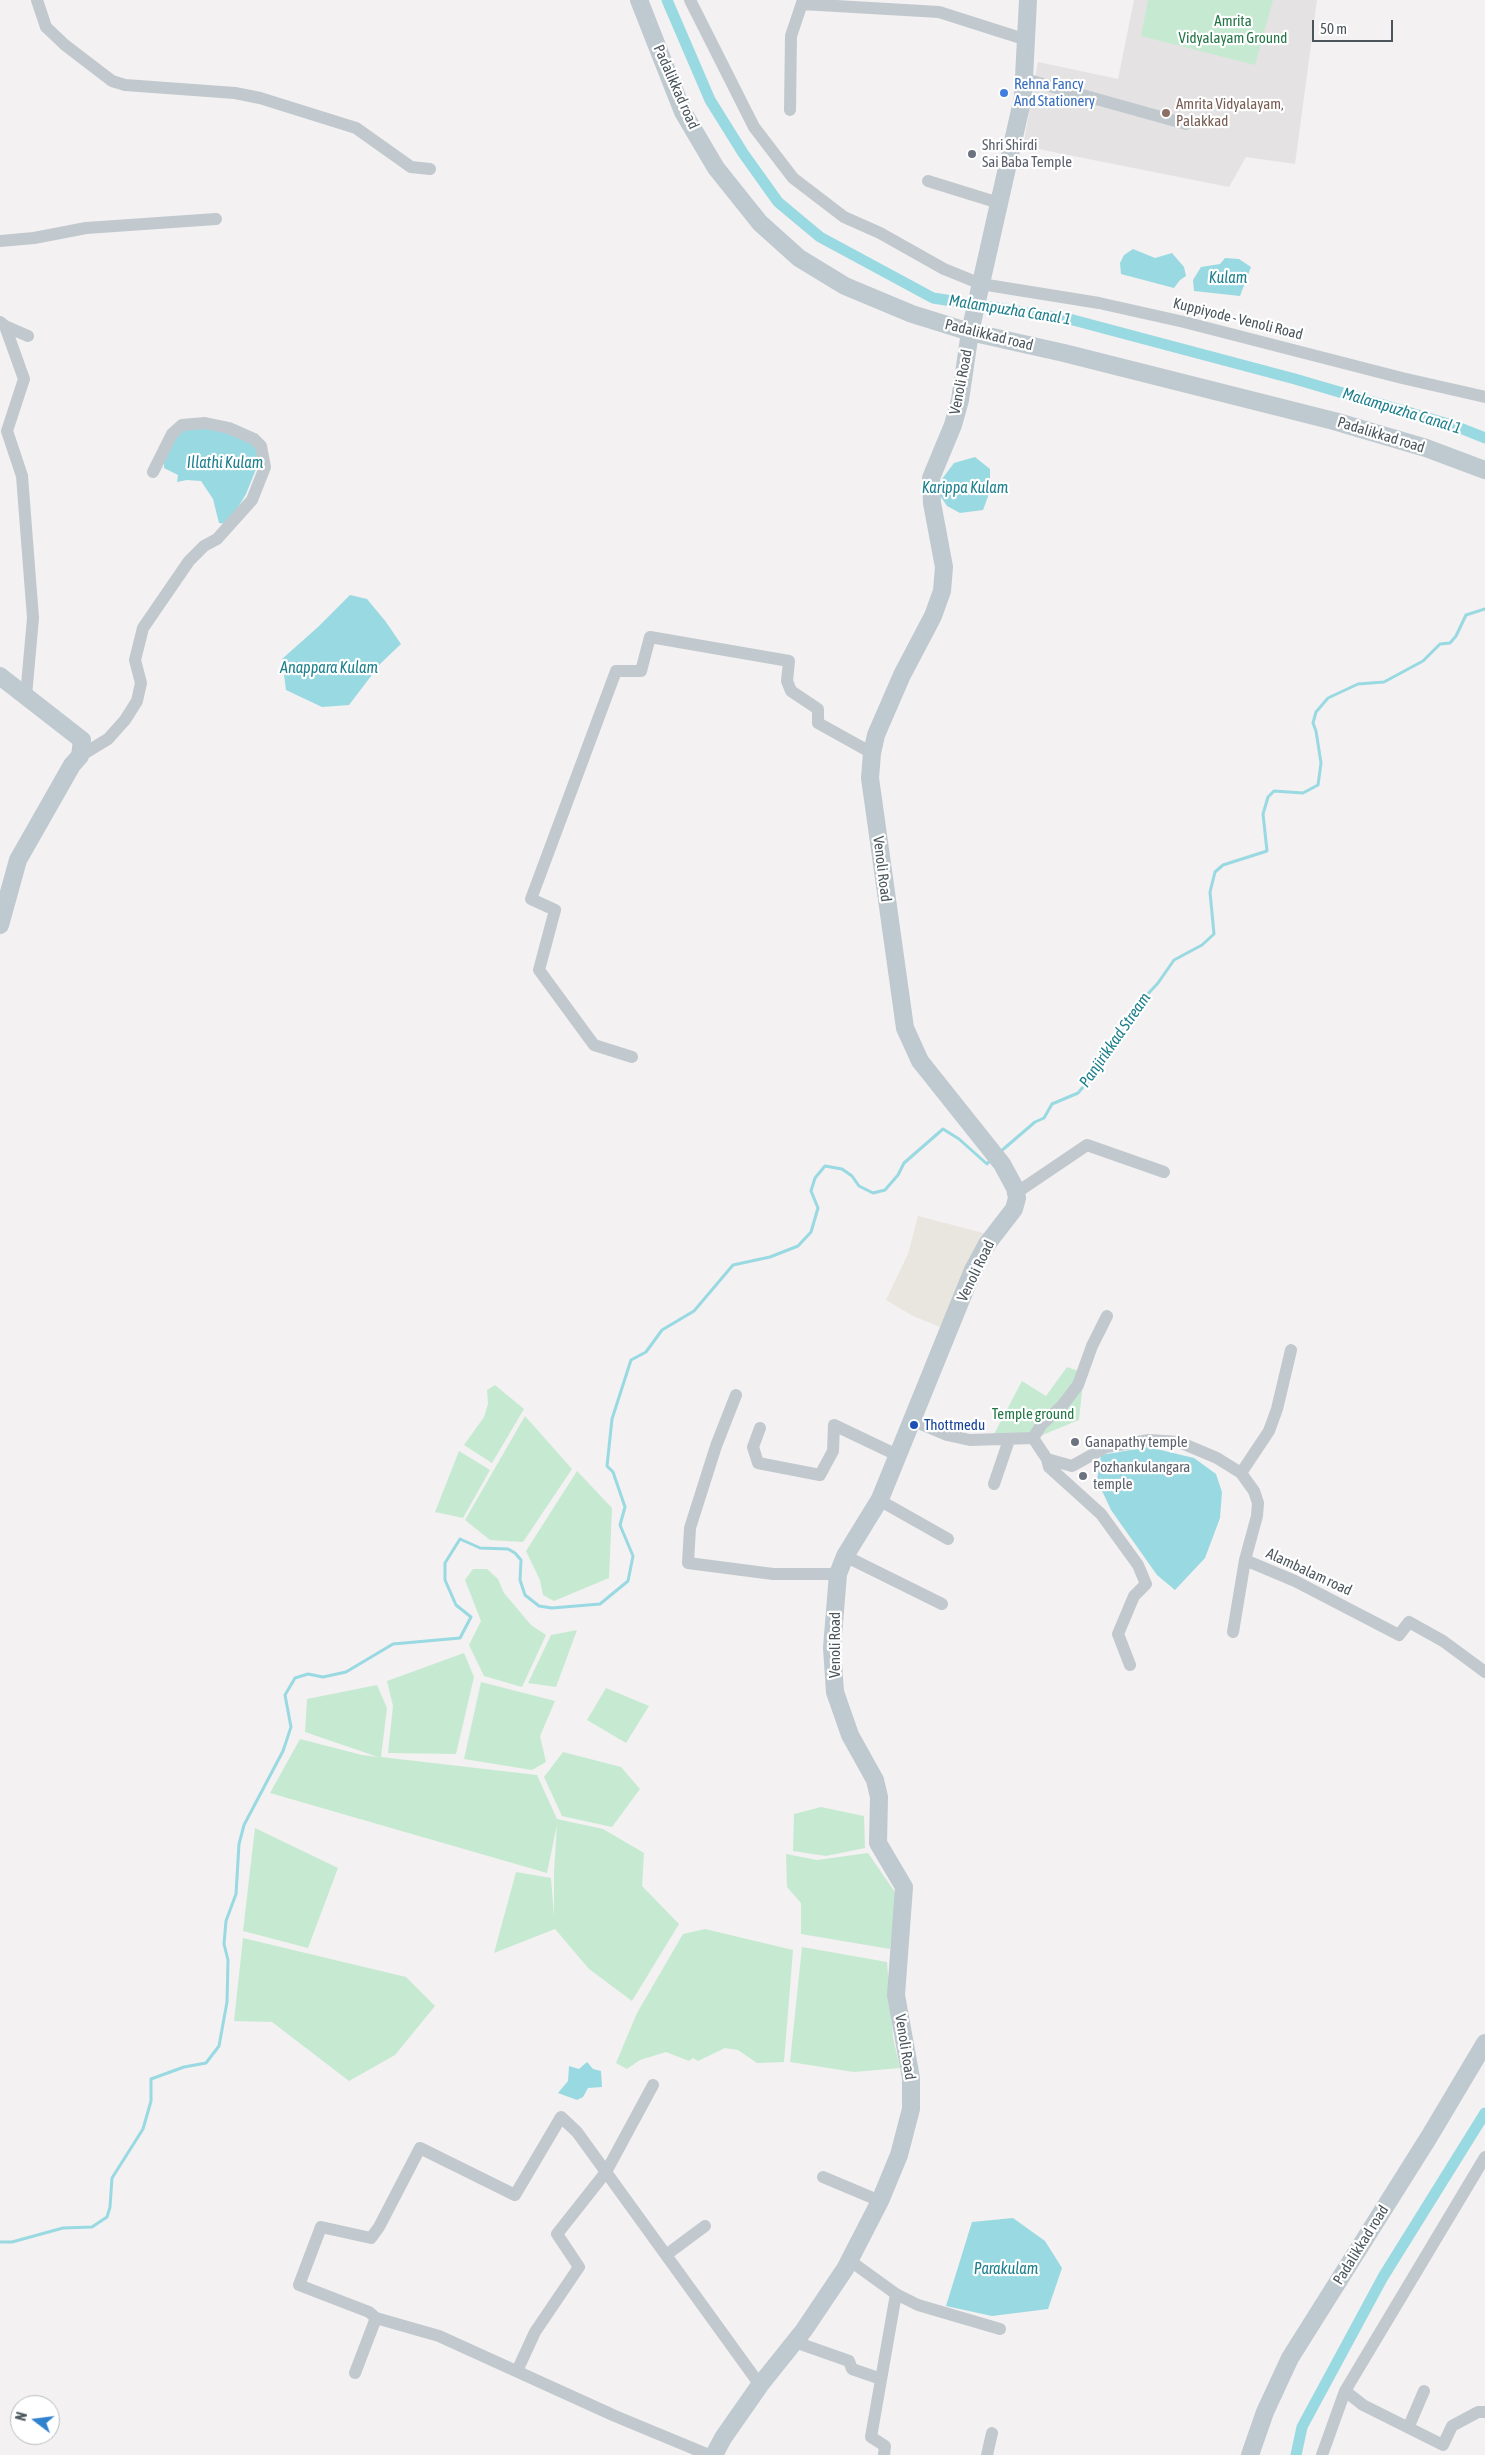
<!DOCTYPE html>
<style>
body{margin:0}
#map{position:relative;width:1485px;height:2455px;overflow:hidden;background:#f3f1f1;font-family:"Asap Condensed",sans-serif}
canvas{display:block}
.north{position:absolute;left:10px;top:2395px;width:50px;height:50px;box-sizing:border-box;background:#fff;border:1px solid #b7bbbe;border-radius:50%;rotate:285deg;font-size:14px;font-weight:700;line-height:20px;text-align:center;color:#4b565c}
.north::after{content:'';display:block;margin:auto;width:18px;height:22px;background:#3182ce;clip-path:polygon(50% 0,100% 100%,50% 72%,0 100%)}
.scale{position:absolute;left:1312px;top:20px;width:81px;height:22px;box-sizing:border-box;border:2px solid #4b565c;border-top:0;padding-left:6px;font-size:15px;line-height:18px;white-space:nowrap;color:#4b565c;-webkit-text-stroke:4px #fff;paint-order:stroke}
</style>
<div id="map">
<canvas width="1485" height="2455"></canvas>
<div class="north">N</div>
<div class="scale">50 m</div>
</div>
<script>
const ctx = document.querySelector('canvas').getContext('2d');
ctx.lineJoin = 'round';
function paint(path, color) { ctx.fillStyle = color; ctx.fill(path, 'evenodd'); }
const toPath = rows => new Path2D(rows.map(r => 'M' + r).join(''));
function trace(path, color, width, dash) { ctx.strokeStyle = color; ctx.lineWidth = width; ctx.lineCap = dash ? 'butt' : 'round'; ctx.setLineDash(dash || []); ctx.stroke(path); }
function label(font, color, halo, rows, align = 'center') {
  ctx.font = font + ' "Asap Condensed",sans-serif'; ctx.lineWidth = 4.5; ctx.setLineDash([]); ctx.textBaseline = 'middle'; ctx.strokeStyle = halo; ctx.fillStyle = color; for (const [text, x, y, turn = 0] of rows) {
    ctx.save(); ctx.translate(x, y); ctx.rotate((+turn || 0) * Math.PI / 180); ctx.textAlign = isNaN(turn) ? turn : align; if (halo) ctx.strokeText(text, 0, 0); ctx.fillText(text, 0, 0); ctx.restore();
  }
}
paint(toPath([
 [918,1216,987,1234,945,1329,913,1316,886,1300,908,1254]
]), '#e9e6df');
paint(toPath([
 [1134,0,1317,0,1295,164,1246,157,1229,187,1023,146,1038,62,1118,79]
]), '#e4e2e3');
paint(toPath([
 [1148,0,1273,0,1255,65,1141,36],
 [1067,1367,1084,1373,1079,1420,1040,1436,994,1434,1022,1381,1046,1396],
 [495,1385,524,1409,492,1463,464,1445,484,1417,488,1404,487,1390],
 [525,1416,572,1469,523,1542,490,1540,465,1520],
 [459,1451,490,1470,463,1518,435,1512],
 [577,1471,612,1508,609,1578,554,1601,543,1595,540,1580,526,1551],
 [473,1569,487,1569,498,1579,504,1593,531,1625,546,1635,522,1687,484,1676,469,1645,481,1621,465,1580],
 [577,1630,556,1687,528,1683,551,1635],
 [464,1653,474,1677,456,1754,388,1753,393,1706,387,1681],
 [481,1682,555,1701,540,1736,546,1762,532,1770,464,1759],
 [377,1685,387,1708,381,1757,537,1775,557,1819,603,1829,644,1853,642,1886,679,1924,632,2001,589,1969,555,1929,494,1953,516,1872,551,1878,554,1916,554,1872,557,1825,547,1873,270,1793,300,1739,362,1755,378,1757,305,1732,307,1699],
 [606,1688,649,1706,626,1743,587,1720],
 [563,1752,621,1767,640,1789,612,1827,562,1816,544,1777],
 [821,1807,864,1816,865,1848,826,1856,793,1851,794,1814],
 [255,1828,338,1868,308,1948,243,1931],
 [868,1853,897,1895,890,1949,801,1934,801,1903,787,1887,786,1854,817,1860],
 [705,1929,793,1950,784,2062,757,2063,738,2050,725,2048,698,2061,693,2058,689,2061,666,2052,640,2060,627,2069,616,2063,637,2013,683,1934],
 [243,1938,406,1977,435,2006,395,2055,349,2081,272,2022,234,2021],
 [802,1947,887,1962,893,2037,900,2068,854,2072,790,2062]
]), '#c6ead1');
paint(toPath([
 [1133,249,1155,258,1172,253,1184,267,1186,276,1180,280,1174,288,1121,274,1120,263,1124,255],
 [1225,258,1239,259,1251,267,1240,296,1194,291,1193,280,1201,267,1220,264],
 [182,427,212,429,257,441,258,464,246,494,228,524,219,523,213,499,201,481,187,480,177,482,178,475,164,468,164,458],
 [975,457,990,469,990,491,983,510,960,513,947,506,939,494,942,479,954,463],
 [350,595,367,599,386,622,401,644,381,663,349,705,322,707,286,690,282,659,318,627],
 [1148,1447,1194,1458,1216,1474,1222,1492,1220,1518,1205,1558,1175,1590,1157,1575,1111,1510,1097,1480,1101,1455],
 [587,2062,593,2069,601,2071,602,2087,588,2088,583,2097,577,2100,558,2093,568,2081,569,2066,579,2069],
 [1013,2218,1045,2241,1062,2268,1048,2309,992,2316,946,2306,972,2222]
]), '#99d9e2');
trace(toPath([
 [1000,1152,1035,1122,1044,1118,1052,1104,1078,1093,1101,1066,1132,1011,1158,983,1174,960,1202,945,1214,934,1210,892,1215,872,1223,865,1267,851,1263,814,1268,797,1274,791,1303,793,1318,785,1321,763,1316,731,1313,723,1316,712,1328,698,1358,684,1384,682,1423,661,1440,644,1450,643,1456,636,1466,615,1485,609],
 [0,2242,12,2242,63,2228,92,2227,107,2217,110,2207,112,2178,143,2129,151,2101,151,2079,184,2067,206,2063,219,2046,227,2002,228,1960,224,1944,226,1921,236,1894,239,1844,244,1825,283,1751,291,1727,285,1695,295,1678,308,1674,323,1677,346,1672,393,1644,460,1638,471,1617,456,1605,445,1580,445,1563,460,1539,480,1548,508,1549,515,1553,521,1560,520,1580,525,1595,539,1606,552,1608,600,1604,628,1581,633,1556,620,1525,625,1507,613,1472,607,1466,612,1419,631,1360,646,1352,662,1330,694,1311,733,1265,770,1257,798,1246,811,1232,818,1208,811,1191,815,1178,825,1166,842,1169,852,1176,859,1186,873,1193,885,1190,898,1175,904,1163,943,1129,959,1139,987,1164,991,1159]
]), '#99d9e2', 3);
trace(toPath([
 [667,0,710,100,743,153,778,202,820,237,933,298,1073,320,1295,379,1455,426,1485,438],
 [1296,2455,1302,2427,1383,2277,1485,2113]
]), '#99d9e2', 11);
trace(toPath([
 [37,0,46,27,65,45,112,81,125,85,235,93,260,98,356,128,411,167,430,169],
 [690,0,754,127,793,178,844,217,880,233,944,269,981,284,1099,303,1184,322,1402,378,1485,397],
 [802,4,939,12,1027,40],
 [1025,79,1186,124],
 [790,110,791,36,803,0],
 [928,181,999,203],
 [0,241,34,238,86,228,216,219],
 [0,322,5,326,24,379,7,431,22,476,33,618,26,696],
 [5,326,28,336],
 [80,756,108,739,125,720,137,701,141,683,135,660,143,628,189,561,204,546,217,539,252,500,265,467,261,446,254,439,229,428,205,423,182,425,172,434,153,472],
 [632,1057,594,1045,539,970,555,910,531,899,616,671,641,671,650,637,789,661,787,681,791,691,818,709,818,723,872,753],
 [1016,1193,1087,1145,1164,1172],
 [736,1395,716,1446,690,1528,688,1563,773,1574,838,1574],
 [911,1420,947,1435,970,1440,1033,1438,1047,1459,1049,1467,1101,1514,1138,1565,1146,1584,1134,1596,1118,1634,1130,1665],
 [760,1428,753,1447,758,1463,820,1475,833,1451,834,1425,897,1455],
 [1033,1438,1042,1424,1062,1406,1078,1385,1092,1346,1107,1316],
 [1047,1459,1072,1466,1106,1447,1149,1440,1179,1442,1217,1458,1241,1473,1254,1491,1258,1503,1257,1516,1245,1560,1233,1632],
 [1241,1473,1269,1431,1277,1409,1291,1350],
 [994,1484,1009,1440],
 [879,1500,948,1539],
 [845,1556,942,1604],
 [1245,1560,1295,1581,1399,1635,1409,1622,1443,1641,1485,1672],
 [823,2177,880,2201],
 [666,2255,705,2226],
 [849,2260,896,2294,918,2305,1000,2329],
 [795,2342,849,2361,852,2369,881,2379],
 [517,2371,535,2332,579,2267,557,2234,606,2172,653,2085],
 [355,2373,376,2318],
 [1345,2391,1363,2405,1443,2445,1452,2426,1478,2412,1485,2412],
 [1409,2426,1424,2391],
 [709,2455,615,2416,439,2336,376,2318,369,2312,299,2285,321,2227,371,2238,379,2227,420,2148,515,2195,561,2117,577,2132,760,2385],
 [884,2455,885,2446,871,2437,896,2294],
 [987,2455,992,2433],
 [1322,2455,1345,2391,1485,2157]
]), '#c1c9ce', 12);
trace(toPath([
 [639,0,683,112,716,168,760,223,799,258,845,286,912,314,970,332,1064,353,1334,421,1426,448,1485,470],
 [0,676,82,740,80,756,72,765,18,860,0,925],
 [714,2455,723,2438,760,2385,804,2330,845,2269,880,2201,899,2155,911,2109,911,2078,896,1995,904,1887,878,1843,879,1797,875,1780,850,1735,835,1692,832,1648,838,1574,845,1556,880,1499,973,1270,987,1244,1014,1209,1017,1198,1015,1188,1002,1164,920,1061,905,1028,870,778,872,753,876,735,902,675,933,616,942,591,944,567,932,503,931,478,953,425,960,400,970,332,1023,97,1028,0],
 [1250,2455,1265,2412,1290,2358,1429,2137,1485,2043]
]), '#bfc9d0', 18);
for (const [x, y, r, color] of [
 [1004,93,5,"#3f7fe0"],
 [1166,113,5,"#8d6e63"],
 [972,154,5,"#6b7280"],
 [914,1425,5,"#1a4fb4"],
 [1075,1442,5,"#6b7280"],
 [1083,1476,5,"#6b7280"]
]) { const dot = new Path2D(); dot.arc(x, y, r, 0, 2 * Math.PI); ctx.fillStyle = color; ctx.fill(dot); trace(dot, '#fff', 2); }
label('15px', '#247646', '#fff', [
 ["Amrita",1233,21],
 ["Vidyalayam Ground",1233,38],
 ["Temple ground",1033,1414]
]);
label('15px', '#366cbe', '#fff', [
 ["Rehna Fancy",1014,84],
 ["And Stationery",1014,101]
], 'left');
label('15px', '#4b565c', '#fff', [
 ["Padalikkad road",676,87,66],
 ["Kuppiyode - Venoli Road",1238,319,14],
 ["Padalikkad road",989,335,14],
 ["Venoli Road",961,382,-79],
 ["Padalikkad road",1381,435,17],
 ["Venoli Road",882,869,83],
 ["Venoli Road",976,1271,-64],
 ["Alambalam road",1309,1572,25],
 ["Venoli Road",835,1645,-90],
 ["Venoli Road",905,2047,81],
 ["Padalikkad road",1361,2245,-58]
]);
label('15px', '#785e54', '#fff', [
 ["Amrita Vidyalayam,",1176,104],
 ["Palakkad",1176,121]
], 'left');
label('15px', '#5b616d', '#fff', [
 ["Shri Shirdi",982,145],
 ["Sai Baba Temple",982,162],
 ["Ganapathy temple",1085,1442],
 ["Pozhankulangara",1093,1467],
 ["temple",1093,1484]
], 'left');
label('15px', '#164399', '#fff', [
 ["Thottmedu",924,1425]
], 'left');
label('italic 16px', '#1e808d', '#fff', [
 ["Kulam",1228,278],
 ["Malampuzha Canal 1",1010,310,9],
 ["Malampuzha Canal 1",1402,411,17],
 ["Illathi Kulam",225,463],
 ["Karippa Kulam",965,488],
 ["Anappara Kulam",329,668],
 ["Panjirikkad Stream",1115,1040,-55],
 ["Parakulam",1006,2269]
]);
</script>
